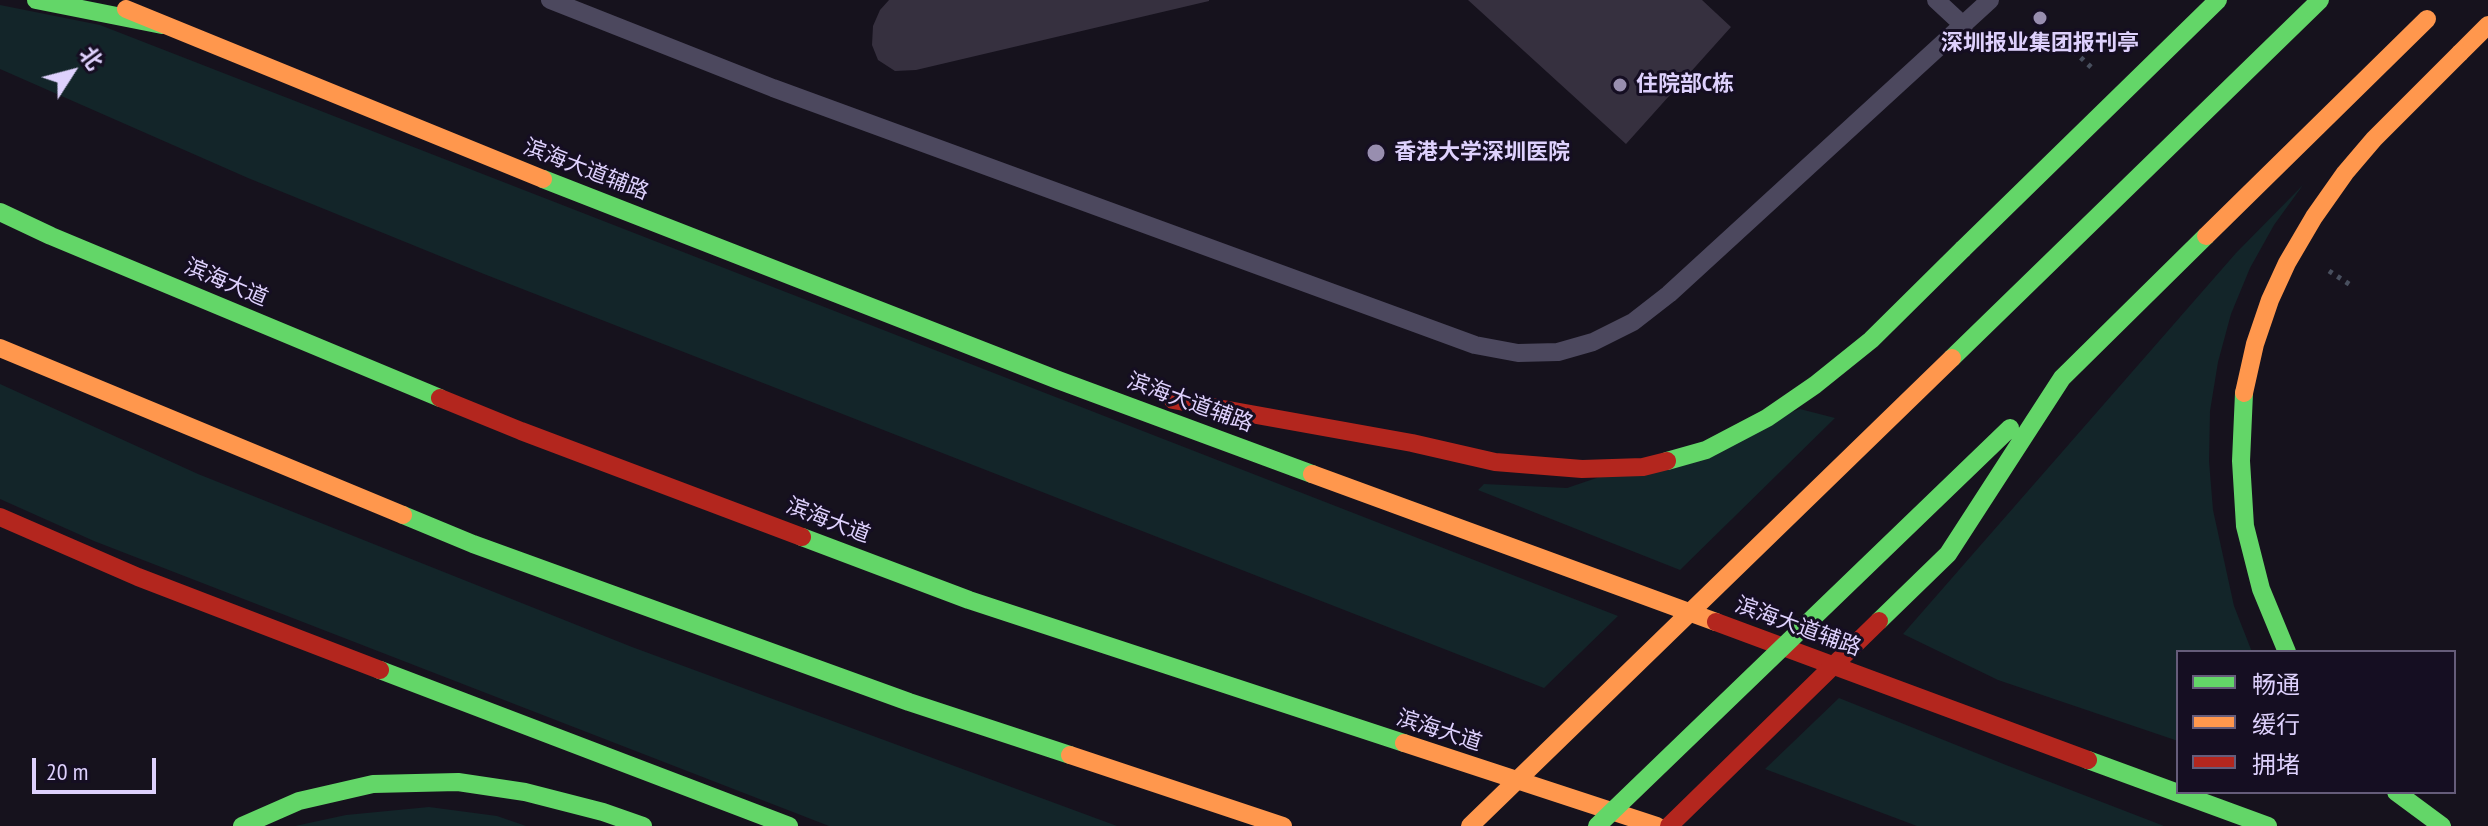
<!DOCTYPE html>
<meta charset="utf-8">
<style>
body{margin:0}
#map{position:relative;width:2488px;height:826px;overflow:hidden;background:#16121d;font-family:"PT Sans Narrow","Noto Sans SC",sans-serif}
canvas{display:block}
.legend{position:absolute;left:2176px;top:650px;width:280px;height:144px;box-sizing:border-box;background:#150e22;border:2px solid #655c7a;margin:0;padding:10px 14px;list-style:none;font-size:24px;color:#ded1fd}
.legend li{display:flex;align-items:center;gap:16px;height:40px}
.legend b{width:40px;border:2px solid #655c7a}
.north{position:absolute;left:32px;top:32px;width:80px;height:80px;-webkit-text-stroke:6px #150e22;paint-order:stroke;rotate:54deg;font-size:22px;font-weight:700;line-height:32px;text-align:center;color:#ded1fd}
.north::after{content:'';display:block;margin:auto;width:28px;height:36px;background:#ded1fd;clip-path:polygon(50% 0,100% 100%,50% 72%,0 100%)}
.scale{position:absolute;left:32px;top:758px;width:124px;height:36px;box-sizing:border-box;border:4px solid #ded1fd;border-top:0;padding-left:10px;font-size:24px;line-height:28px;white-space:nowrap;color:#ded1fd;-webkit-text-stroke:6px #150e22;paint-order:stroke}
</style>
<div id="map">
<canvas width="2488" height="826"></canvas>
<ul class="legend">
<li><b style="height:10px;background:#63d668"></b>畅通</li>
<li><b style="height:10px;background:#ff974d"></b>缓行</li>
<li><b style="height:10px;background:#b3261e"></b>拥堵</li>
</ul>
<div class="north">北</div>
<div class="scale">20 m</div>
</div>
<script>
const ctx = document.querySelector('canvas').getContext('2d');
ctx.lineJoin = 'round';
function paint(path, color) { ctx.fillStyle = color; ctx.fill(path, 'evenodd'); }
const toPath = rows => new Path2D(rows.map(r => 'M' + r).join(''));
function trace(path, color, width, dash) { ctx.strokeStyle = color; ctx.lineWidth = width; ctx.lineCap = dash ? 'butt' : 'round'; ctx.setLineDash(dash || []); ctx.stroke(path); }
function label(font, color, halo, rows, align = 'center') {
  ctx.font = font + ' "PT Sans Narrow","Noto Sans SC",sans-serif'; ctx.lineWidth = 6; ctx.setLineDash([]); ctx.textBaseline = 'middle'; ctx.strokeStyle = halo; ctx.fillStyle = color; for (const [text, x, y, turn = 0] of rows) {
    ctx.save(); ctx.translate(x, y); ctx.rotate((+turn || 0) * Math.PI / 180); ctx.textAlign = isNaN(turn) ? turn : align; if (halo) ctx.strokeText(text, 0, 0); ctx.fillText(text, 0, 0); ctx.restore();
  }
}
paint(toPath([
 [0,5,100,25,1618,616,1544,688,484,274,248,178,0,69],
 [2303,185,2274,225,2250,268,2231,314,2218,362,2210,411,2209,461,2213,510,2234,606,2252,652,2178,652,2178,741,1998,680,1903,634,2236,253],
 [0,384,198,474,632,647,1117,826,829,826,94,541,0,499],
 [1800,409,1835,418,1680,570,1478,490,1484,484,1567,488],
 [1839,698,2006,765,2164,826,1917,826,1765,769],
 [429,807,497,816,526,826,295,826,346,815]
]), '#132529');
paint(toPath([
 [889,0,1209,0,1209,1,916,70,895,71,878,60,872,45,873,26,880,10],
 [1468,0,1702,0,1731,27,1626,144]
]), '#36303f');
trace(toPath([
 [2066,44,2092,68],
 [2329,271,2352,286]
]), '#484f5e', 5, [4, 6]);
trace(toPath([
 [550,0,773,88,1475,345,1518,353,1558,352,1593,342,1633,322,1669,294,1990,0],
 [1936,0,1964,26]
]), '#4c485e', 18);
trace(toPath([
 [36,0,162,25],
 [543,179,1058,380,1312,474],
 [0,212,51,236,440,398],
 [2244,393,2241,461,2245,526,2261,589,2287,652],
 [1667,461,1706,450,1767,418,1815,385,1871,340,1963,249],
 [403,515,473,544,909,702,1070,755],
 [802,537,969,600,1404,743],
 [380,670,789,826],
 [2088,760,2268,826],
 [2396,792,2442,826],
 [242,826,299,801,373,784,458,782,525,792,603,812,643,826]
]), '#63d668', 18);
trace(toPath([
 [126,9,543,179],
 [2460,53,2488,25],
 [0,348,403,515],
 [1312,474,1716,622],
 [1404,743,1657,826],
 [1070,755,1283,826]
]), '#ff974d', 18);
trace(toPath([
 [440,398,521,431,802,537],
 [1173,400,1412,443,1495,462,1582,469,1643,467,1667,461],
 [0,517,138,577,380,670],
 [1716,622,2088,760]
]), '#b3261e', 18);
trace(toPath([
 [1963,249,2218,0],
 [1952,358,2320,0],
 [1879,621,1948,554,2062,378,2206,236],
 [1597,826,2010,428]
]), '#63d668', 18);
trace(toPath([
 [2206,236,2427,19],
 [2244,393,2255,344,2270,300,2287,263,2314,217,2345,173,2374,139,2460,53],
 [1470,826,1952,358]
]), '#ff974d', 18);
trace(toPath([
 [1669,826,1879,621]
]), '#b3261e', 18);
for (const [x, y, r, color] of [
 [2040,18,8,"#988eaf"],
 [1620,85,8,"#988eaf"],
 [1376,153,10,"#988eaf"]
]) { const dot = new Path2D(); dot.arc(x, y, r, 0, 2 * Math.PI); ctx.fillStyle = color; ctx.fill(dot); trace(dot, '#150e22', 3); }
label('bold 22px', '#ded1fd', '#150e22', [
 ["深圳报业集团报刊亭",2040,44,"center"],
 ["住院部C栋",1636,85],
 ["香港大学深圳医院",1394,153]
], 'left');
label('22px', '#ded1fd', '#150e22', [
 ["滨海大道辅路",586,170,21],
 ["滨海大道",226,283,23],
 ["滨海大道辅路",1190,403,20],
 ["滨海大道",828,521,21],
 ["滨海大道辅路",1798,627,20],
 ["滨海大道",1439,731,18]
]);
</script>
